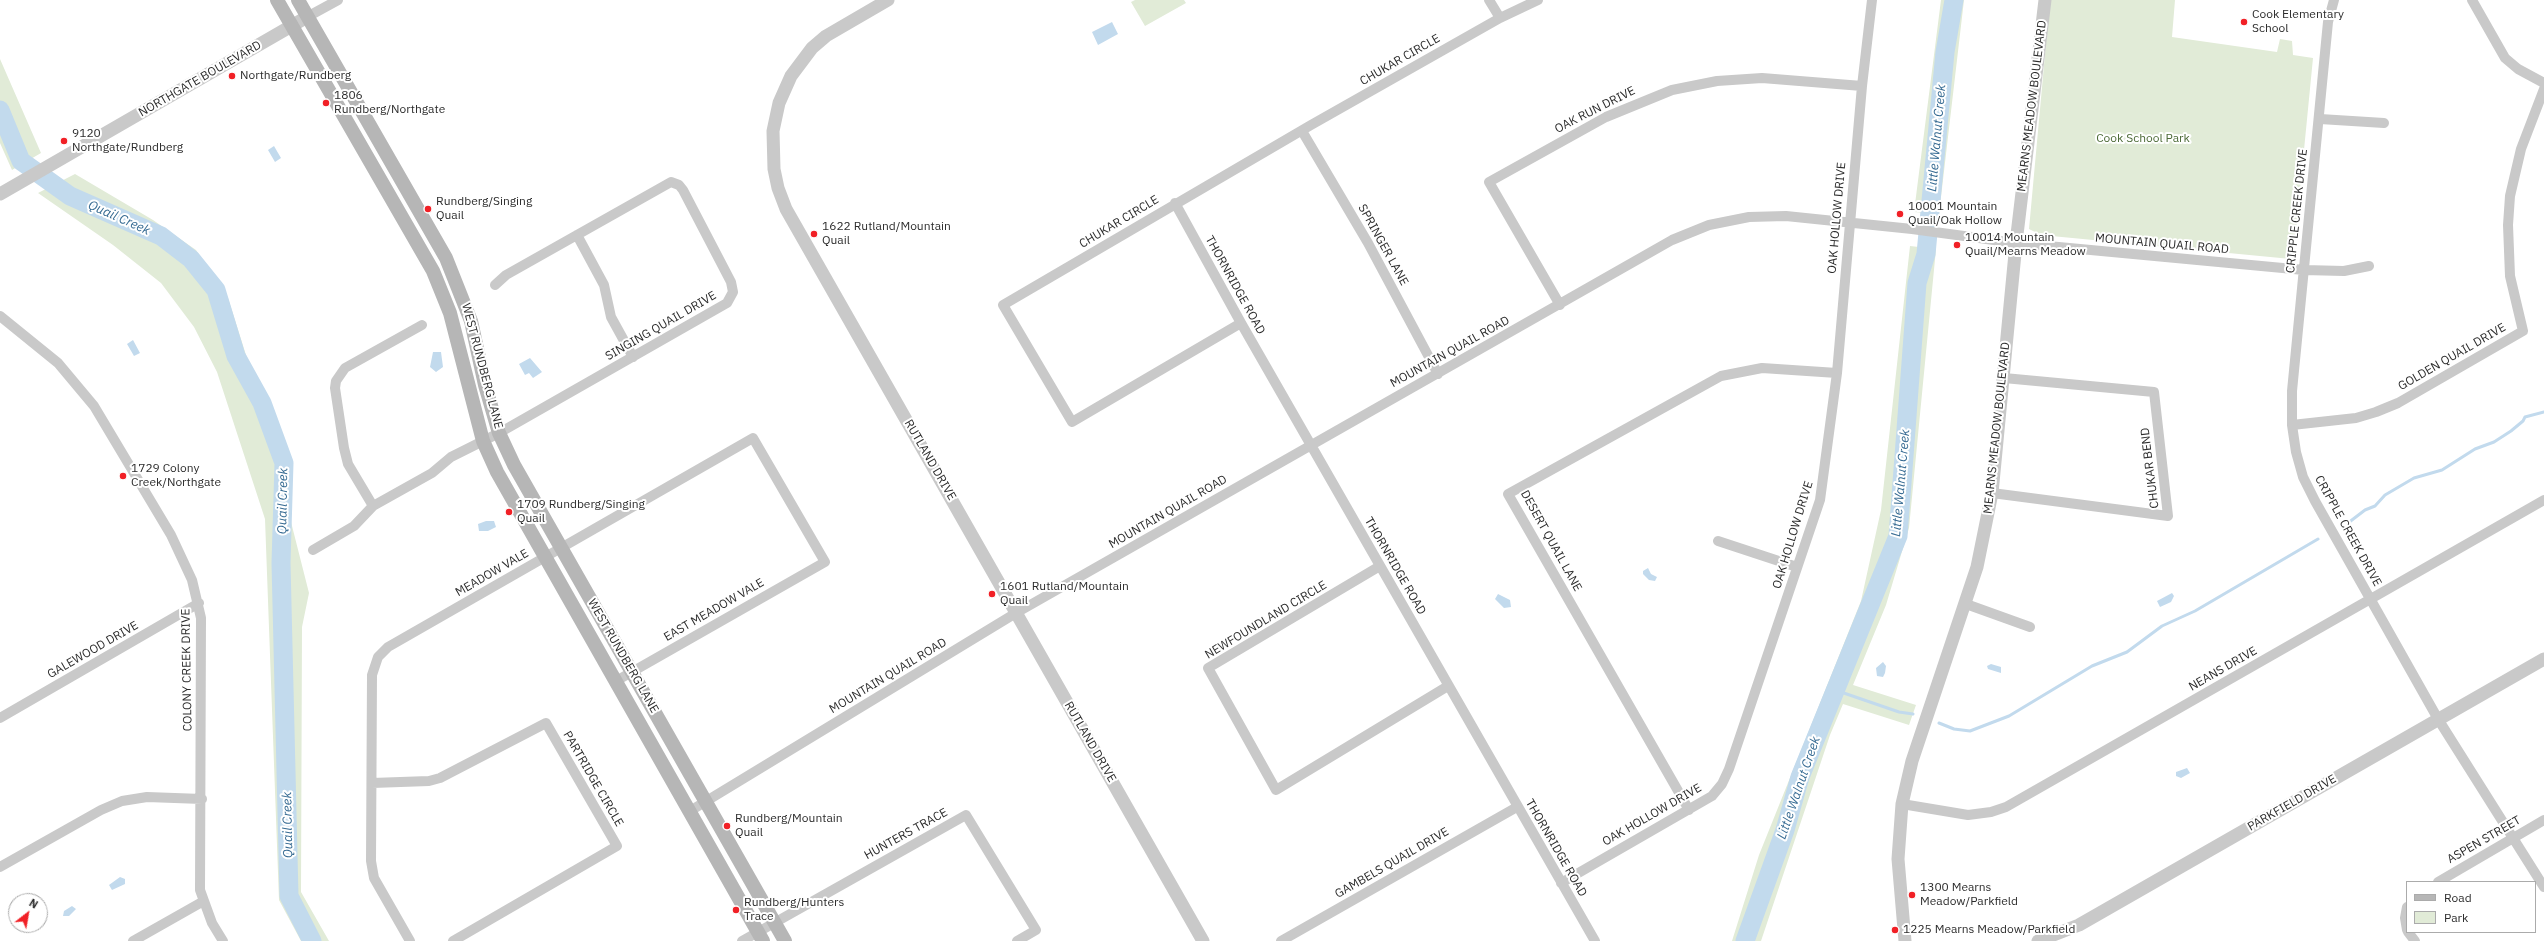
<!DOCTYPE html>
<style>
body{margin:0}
#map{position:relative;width:2544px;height:941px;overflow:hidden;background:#fff;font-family:"IBM Plex Sans",sans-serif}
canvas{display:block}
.legend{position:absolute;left:2406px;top:881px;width:130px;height:52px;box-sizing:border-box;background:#fff;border:1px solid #ababab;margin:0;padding:5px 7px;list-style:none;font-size:12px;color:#2c2c2c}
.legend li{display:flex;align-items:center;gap:8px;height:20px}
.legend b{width:20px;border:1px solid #ababab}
.north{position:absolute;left:8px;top:893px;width:40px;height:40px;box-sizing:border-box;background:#fff;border:1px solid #ababab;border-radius:50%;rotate:31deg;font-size:11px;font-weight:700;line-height:16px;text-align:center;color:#2c2c2c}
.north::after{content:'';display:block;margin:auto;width:14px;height:18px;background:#f12026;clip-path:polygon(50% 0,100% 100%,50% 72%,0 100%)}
</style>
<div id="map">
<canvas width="2544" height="941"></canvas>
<ul class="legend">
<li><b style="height:5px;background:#b6b6b6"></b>Road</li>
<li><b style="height:11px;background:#e1ebd7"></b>Park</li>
</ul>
<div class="north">N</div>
</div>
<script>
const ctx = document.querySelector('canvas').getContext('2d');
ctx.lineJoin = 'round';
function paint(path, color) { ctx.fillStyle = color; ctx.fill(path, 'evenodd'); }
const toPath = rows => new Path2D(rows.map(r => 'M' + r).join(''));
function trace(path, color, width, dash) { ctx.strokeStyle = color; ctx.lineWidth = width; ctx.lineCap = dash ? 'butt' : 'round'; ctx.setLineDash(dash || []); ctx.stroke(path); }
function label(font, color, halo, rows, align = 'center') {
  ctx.font = font + ' "IBM Plex Sans",sans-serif'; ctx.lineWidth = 4; ctx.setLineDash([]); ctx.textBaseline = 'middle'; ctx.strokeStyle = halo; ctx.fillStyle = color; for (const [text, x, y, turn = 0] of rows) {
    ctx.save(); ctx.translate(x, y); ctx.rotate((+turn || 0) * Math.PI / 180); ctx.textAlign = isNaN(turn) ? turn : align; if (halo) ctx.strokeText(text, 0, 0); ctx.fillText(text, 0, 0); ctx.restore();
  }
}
paint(toPath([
 [1135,0,1184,0,1186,3,1145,26,1131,2],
 [1941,0,1964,0,1939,214,1914,212],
 [2050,0,2175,0,2172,37,2277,52,2280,39,2292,41,2293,55,2313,58,2294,252,2291,259,2041,235,2029,229],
 [0,59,41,153,12,170,0,143],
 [75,174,153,220,196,250,228,298,246,355,287,450,291,522,309,593,302,627,301,892,329,941,301,941,279,900,265,519,217,372,194,327,161,283,113,245,38,193],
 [1910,246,1936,249,1909,528,1886,605,1853,685,1916,705,1909,725,1843,704,1830,735,1761,941,1732,941,1759,855,1861,601,1881,510]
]), '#e1ebd7');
paint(toPath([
 [1112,22,1118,34,1098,45,1092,32],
 [274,146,281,158,275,162,268,150],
 [133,340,140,353,134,356,127,344],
 [433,352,441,352,443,367,436,372,430,367],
 [530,358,542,372,533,378,529,373,525,375,519,364],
 [486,521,494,521,496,527,488,531,479,531,478,524],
 [1648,568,1651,574,1657,577,1655,581,1649,580,1643,574,1643,571],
 [2172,593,2174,596,2171,602,2160,607,2157,601],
 [1498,594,1510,600,1511,607,1504,608,1495,599],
 [1883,662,1886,666,1885,673,1883,677,1877,676,1876,668],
 [1991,664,2001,667,2001,673,1988,669,1987,666],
 [2187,768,2190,773,2181,778,2176,776,2176,772],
 [120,877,125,879,125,884,112,890,109,885],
 [72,906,76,909,69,916,63,916,64,911]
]), '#c2daed');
trace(toPath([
 [2348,523,2365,510,2375,506,2385,495,2414,478,2442,470,2475,449,2494,442,2511,431,2523,421,2525,417,2544,412],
 [1835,690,1899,712,1913,714],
 [1939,723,1954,729,1970,731,2009,716,2092,666,2127,652,2162,626,2195,611,2318,539]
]), '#c2daed', 3);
trace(toPath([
 [0,110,21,161,70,196,161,236,191,259,216,290,236,356,262,403,284,463,281,563,289,896,312,941],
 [1745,941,1785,830,1800,777,1898,536,1917,283,1926,254,1945,52,1954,0]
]), '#c2daed', 19);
trace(toPath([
 [1489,0,1500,18],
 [2334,0,2328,22,2292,391,2292,425,2296,452,2303,477,2315,501,2438,719,2544,887],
 [2472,0,2505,58,2518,69,2544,83],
 [307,17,338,0],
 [2320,119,2384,123],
 [1302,131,1368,243,1438,374],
 [1175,203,1241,323,1595,941],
 [577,235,604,285,611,317,633,357],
 [1560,305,1489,182,1606,117,1672,90,1717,81,1762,78,1862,86],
 [0,316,58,363,94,406,171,535,192,580,201,618,200,890,212,923,223,941],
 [1241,323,1072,422,1003,305,1311,125,1500,18,1538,0],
 [2292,425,2356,418,2376,412,2398,403,2523,331,2510,276,2508,225,2510,196,2521,149,2544,89],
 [1992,493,2168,516,2154,392,2004,378],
 [373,506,348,464,344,448,335,388,336,381,345,368,422,325],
 [1718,541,1797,567],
 [313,550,354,526,373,506,432,473,451,457,499,433,727,303,733,292,731,282,683,190,679,185,671,182,506,275,495,285],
 [1380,566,1208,668,1276,790,1448,686],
 [1966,604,2030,627],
 [0,718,199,603],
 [372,783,429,781,440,778,546,723,617,846,453,941],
 [1902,804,1968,815,1991,812,2006,807,2544,500],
 [1689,810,1508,494,1721,376,1762,368,1837,373],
 [690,811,1016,613,1672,240,1709,225,1749,217,1786,216,1912,229,2016,243,2304,270,2344,271,2369,266],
 [0,867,101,810,122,801,147,797,202,799],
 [2438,882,2544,820],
 [1561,883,1712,796,1722,784,1729,769,1820,500,1837,373,1862,86,1872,0],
 [2407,907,2405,918,2407,930],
 [2408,932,2415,941],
 [133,941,202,902],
 [410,941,374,878,371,861,372,675,378,657,388,647,753,438,825,562,616,681],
 [742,941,966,815,1036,930,1017,941],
 [1281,941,1517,807]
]), '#c9c9c9', 10);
trace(toPath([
 [888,0,826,36,812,48,791,76,779,103,773,131,774,169,778,188,786,209,1203,941],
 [0,194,307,17],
 [1905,941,1898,859,1902,804,1912,761,1977,567,1992,493,2016,243,2045,0],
 [2038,941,2079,925,2544,659]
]), '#c9c9c9', 13);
trace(toPath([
 [277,0,433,271,450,313,483,441,497,472,763,941],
 [298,0,446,258,471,321,485,385,499,433,514,465,785,941]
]), '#b6b6b6', 14);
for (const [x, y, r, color] of [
 [2244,22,4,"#f12026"],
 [232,76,4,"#f12026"],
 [326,103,4,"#f12026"],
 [64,141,4,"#f12026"],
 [428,209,4,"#f12026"],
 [1900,214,4,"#f12026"],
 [814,234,4,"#f12026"],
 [1957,245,4,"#f12026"],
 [123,476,4,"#f12026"],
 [509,512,4,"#f12026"],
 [992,594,4,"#f12026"],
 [727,826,4,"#f12026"],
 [1912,895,4,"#f12026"],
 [736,910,4,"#f12026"],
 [1895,930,4,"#f12026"]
]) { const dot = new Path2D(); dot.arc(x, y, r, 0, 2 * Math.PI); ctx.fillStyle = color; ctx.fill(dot); trace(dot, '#fff', 1.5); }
label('12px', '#2c2c2c', '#fff', [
 ["Cook Elementary",2252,15],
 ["School",2252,29],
 ["Northgate/Rundberg",240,76],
 ["1806",334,96],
 ["Rundberg/Northgate",334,110],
 ["9120",72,134],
 ["Northgate/Rundberg",72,148],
 ["Rundberg/Singing",436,202],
 ["Quail",436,216],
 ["10001 Mountain",1908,207],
 ["Quail/Oak Hollow",1908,221],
 ["1622 Rutland/Mountain",822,227],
 ["Quail",822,241],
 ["10014 Mountain",1965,238],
 ["Quail/Mearns Meadow",1965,252],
 ["1729 Colony",131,469],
 ["Creek/Northgate",131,483],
 ["1709 Rundberg/Singing",517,505],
 ["Quail",517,519],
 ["1601 Rutland/Mountain",1000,587],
 ["Quail",1000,601],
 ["Rundberg/Mountain",735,819],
 ["Quail",735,833],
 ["1300 Mearns",1920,888],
 ["Meadow/Parkfield",1920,902],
 ["Rundberg/Hunters",744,903],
 ["Trace",744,917],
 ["1225 Mearns Meadow/Parkfield",1903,930]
], 'left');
label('12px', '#2c2c2c', '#fff', [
 ["CHUKAR CIRCLE",1400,60,-30],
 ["NORTHGATE BOULEVARD",200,79,-30],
 ["MEARNS MEADOW BOULEVARD",2032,106,-83],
 ["OAK RUN DRIVE",1595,110,-27],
 ["CRIPPLE CREEK DRIVE",2297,211,-84],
 ["OAK HOLLOW DRIVE",1837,218,-85],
 ["CHUKAR CIRCLE",1119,222,-31],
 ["MOUNTAIN QUAIL ROAD",2162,244,5],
 ["SPRINGER LANE",1383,245,61],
 ["THORNRIDGE ROAD",1235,285,61],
 ["SINGING QUAIL DRIVE",661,326,-30],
 ["MOUNTAIN QUAIL ROAD",1450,352,-29],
 ["GOLDEN QUAIL DRIVE",2452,357,-30],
 ["WEST RUNDBERG LANE",482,366,75],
 ["MEARNS MEADOW BOULEVARD",1997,428,-84],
 ["RUTLAND DRIVE",930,460,60],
 ["CHUKAR BEND",2150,468,-97],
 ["MOUNTAIN QUAIL ROAD",1168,512,-30],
 ["CRIPPLE CREEK DRIVE",2348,531,61],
 ["OAK HOLLOW DRIVE",1793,535,-73],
 ["DESERT QUAIL LANE",1551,541,61],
 ["THORNRIDGE ROAD",1395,566,60],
 ["MEADOW VALE",492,573,-30],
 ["EAST MEADOW VALE",714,610,-30],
 ["NEWFOUNDLAND CIRCLE",1266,620,-31],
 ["GALEWOOD DRIVE",93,650,-30],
 ["WEST RUNDBERG LANE",623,656,60],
 ["NEANS DRIVE",2223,669,-30],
 ["COLONY CREEK DRIVE",187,670,-91],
 ["MOUNTAIN QUAIL ROAD",888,676,-31],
 ["RUTLAND DRIVE",1090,742,60],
 ["PARTRIDGE CIRCLE",593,779,60],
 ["PARKFIELD DRIVE",2292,803,-30],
 ["OAK HOLLOW DRIVE",1652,815,-30],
 ["HUNTERS TRACE",906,834,-29],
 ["ASPEN STREET",2484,840,-30],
 ["THORNRIDGE ROAD",1556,848,60],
 ["GAMBELS QUAIL DRIVE",1392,863,-30]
]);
label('12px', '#4c6a37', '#fff', [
 ["Cook School Park",2143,139]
]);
label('italic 13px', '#356a92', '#fff', [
 ["Little Walnut Creek",1937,138,-85],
 ["Quail Creek",119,218,24],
 ["Little Walnut Creek",1901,483,-85],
 ["Quail Creek",283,501,-89],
 ["Little Walnut Creek",1799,788,-71],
 ["Quail Creek",288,825,-91]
]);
</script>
